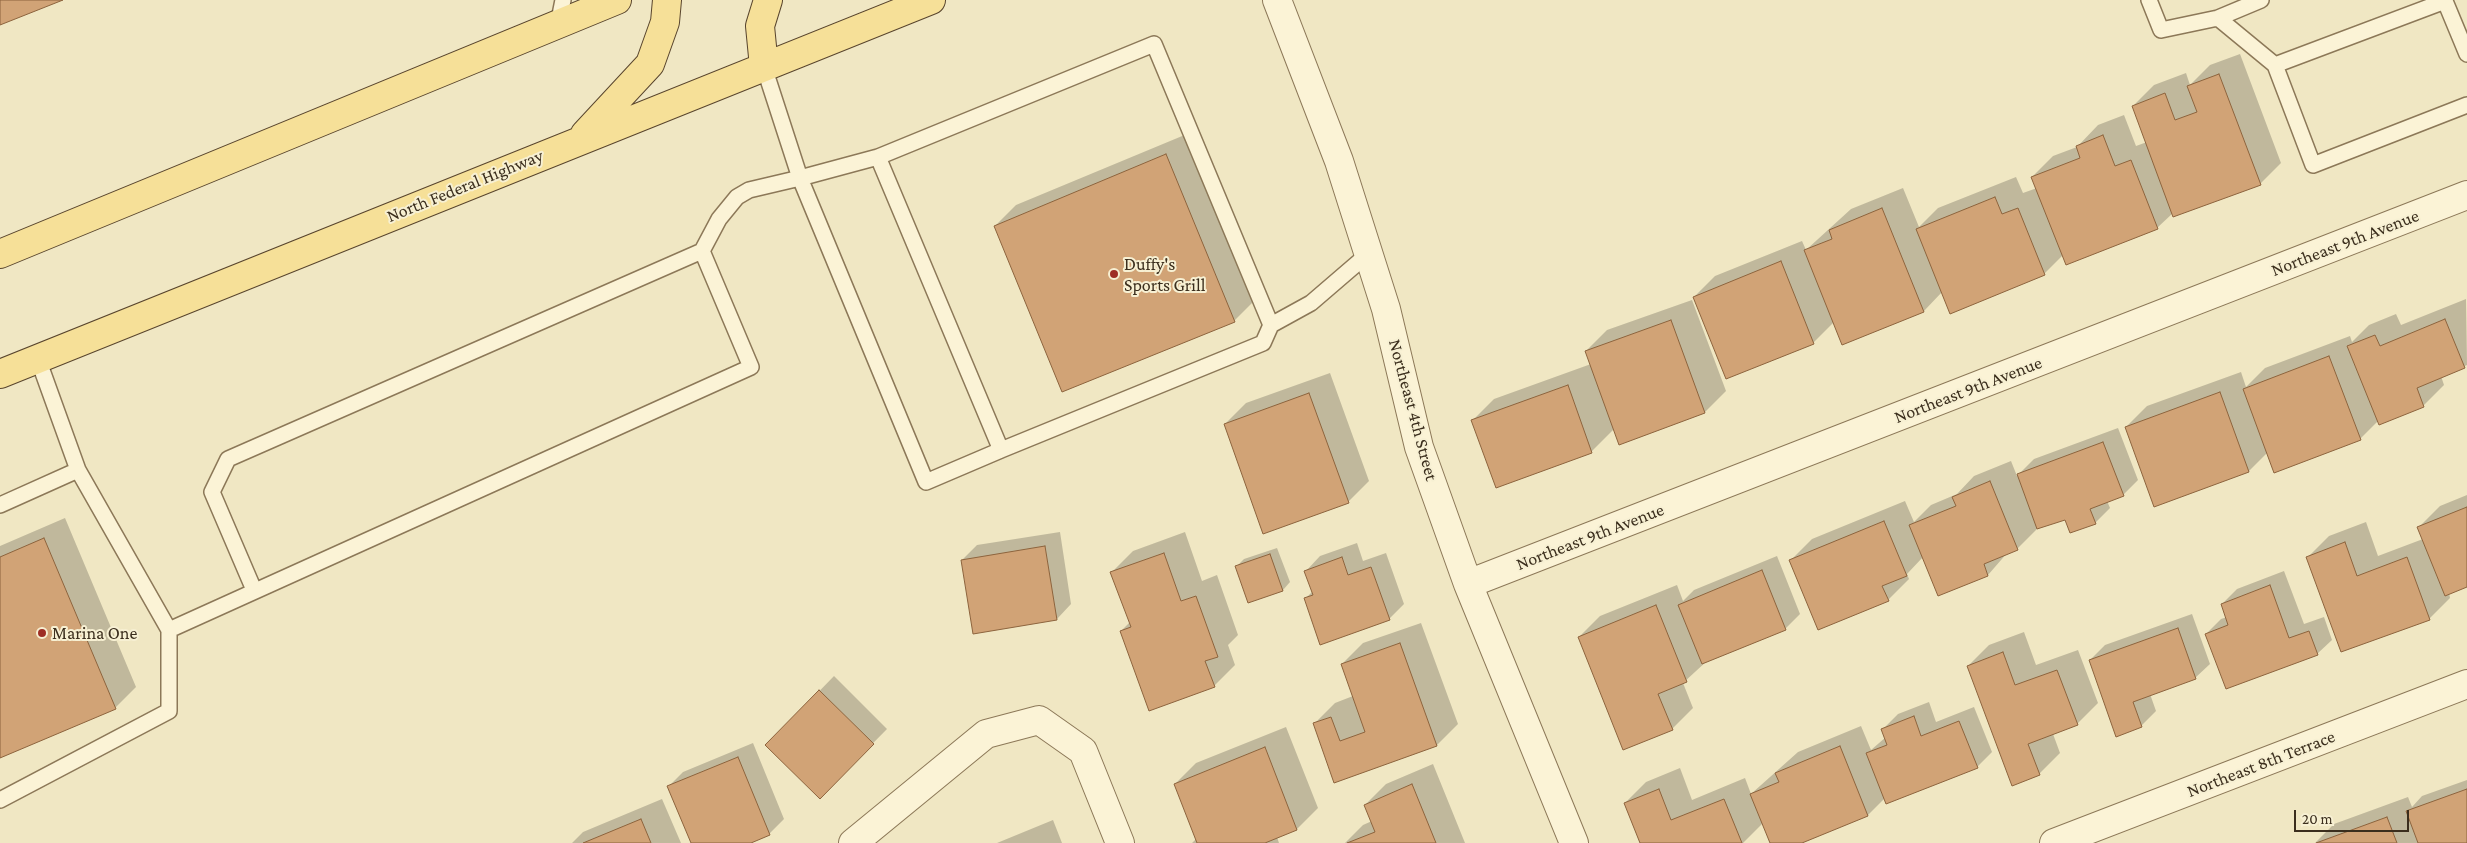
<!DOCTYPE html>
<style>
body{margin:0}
#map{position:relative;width:2467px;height:843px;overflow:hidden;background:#f0e7c3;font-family:"Crimson Pro",serif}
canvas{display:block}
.scale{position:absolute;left:2294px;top:810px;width:115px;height:22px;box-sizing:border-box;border:2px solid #3b2e1d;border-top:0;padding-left:6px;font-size:15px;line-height:18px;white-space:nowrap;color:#3b2e1d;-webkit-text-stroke:4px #f7f0d3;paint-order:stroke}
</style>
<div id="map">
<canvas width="2467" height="843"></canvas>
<div class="scale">20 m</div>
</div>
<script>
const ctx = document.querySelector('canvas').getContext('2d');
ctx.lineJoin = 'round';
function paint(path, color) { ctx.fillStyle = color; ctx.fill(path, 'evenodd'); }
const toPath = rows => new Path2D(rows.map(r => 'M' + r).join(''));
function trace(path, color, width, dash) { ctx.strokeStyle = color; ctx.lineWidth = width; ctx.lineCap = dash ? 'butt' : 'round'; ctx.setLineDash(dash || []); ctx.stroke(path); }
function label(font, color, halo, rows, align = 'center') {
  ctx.font = font + ' "Crimson Pro",serif'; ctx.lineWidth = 4; ctx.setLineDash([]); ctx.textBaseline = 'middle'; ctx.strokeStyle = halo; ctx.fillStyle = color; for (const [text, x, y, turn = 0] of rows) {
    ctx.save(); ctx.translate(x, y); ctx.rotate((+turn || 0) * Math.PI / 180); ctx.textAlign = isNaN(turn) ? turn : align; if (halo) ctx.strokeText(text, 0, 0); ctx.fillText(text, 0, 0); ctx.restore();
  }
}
paint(toPath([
 [2240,54,2281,163,2260,184,2173,213,2157,228,2063,255,2044,274,1942,292,1924,311,1843,343,1834,322,1813,343,1694,297,1715,276,1802,241,1806,250,1851,209,1903,188,1919,227,1938,208,2016,177,2023,193,2037,188,2032,177,2053,156,2077,147,2098,125,2124,115,2136,146,2147,142,2133,106,2154,85,2186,73,2190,85,2210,65],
 [1187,134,1255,300,1234,321,1063,391,995,226,1016,205],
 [2466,299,2467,365,2441,376,2444,385,2423,406,2378,421,2360,439,2268,452,2249,471,2154,505,2126,427,2147,406,2241,372,2246,387,2265,368,2350,336,2352,342,2369,325,2396,314,2401,325],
 [1692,300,1726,391,1705,412,1620,443,1614,429,1592,451,1497,486,1473,420,1494,399,1591,364,1586,351,1607,330],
 [1330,373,1369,481,1348,502,1225,424,1246,403],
 [2118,428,2138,480,2123,495,2107,501,2110,508,2095,523,2066,518,2038,528,2017,549,2008,552,1988,575,1939,595,1923,557,1907,574,1909,579,1888,600,1791,560,1812,539,1905,501,1914,522,1931,505,1957,494,1974,476,2011,461,2017,476,2034,459],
 [2467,495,2467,586,2449,593,2450,598,2429,619,2308,557,2329,536,2366,522,2378,556,2423,539,2419,527,2440,506],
 [65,518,136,687,115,708,0,757,0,546],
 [1060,532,1071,604,1057,619,962,560,977,545],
 [1185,532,1202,581,1217,575,1238,635,1228,645,1235,665,1214,686,1121,631,1130,622,1112,572,1133,551],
 [1357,543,1363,561,1386,553,1404,604,1389,619,1305,599,1313,591,1306,571,1320,556],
 [1277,548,1290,582,1283,590,1249,602,1236,567,1244,559],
 [1777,556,1800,614,1785,629,1708,660,1683,683,1693,708,1672,729,1579,637,1600,616,1677,585,1683,601,1694,590],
 [2284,571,2304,624,2324,617,2332,640,2317,654,2206,634,2221,619,2227,617,2222,604,2237,589],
 [2192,614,2210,664,2195,678,2150,694,2156,711,2141,726,2090,660,2105,645],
 [1421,623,1458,724,1437,745,1335,781,1314,724,1335,703,1353,696,1342,664,1363,643],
 [2024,632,2036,665,2078,650,2098,703,2077,724,2053,734,2060,753,2039,774,1968,666,1989,645],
 [834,676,887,729,820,797,767,745],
 [1929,702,1936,722,1974,707,1992,752,1977,767,1885,798,1868,815,1799,843,1771,843,1763,823,1743,843,1641,843,1625,803,1646,782,1680,768,1692,800,1745,778,1751,794,1798,752,1861,726,1871,750,1886,737,1883,729,1898,714],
 [1286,727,1318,808,1297,829,1277,837,1279,843,1192,843,1197,838,1175,784,1196,763],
 [753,743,784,819,769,834,748,843,692,843,669,786,683,772],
 [1433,764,1465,843,1345,843,1363,825,1372,821,1365,805,1386,784],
 [2467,780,2467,843,2315,843,2334,824,2408,797,2412,807,2422,796],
 [662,799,681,843,572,843,583,832],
 [1053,820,1062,843,997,843]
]), '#0003');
const building = toPath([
 [0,0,63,0,0,25,0,0],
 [2219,74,2261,185,2173,217,2132,106,2165,93,2175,120,2197,112,2187,86,2219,74],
 [2103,135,2115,166,2131,160,2158,229,2066,265,2031,177,2080,158,2076,146,2103,135],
 [1166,154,1235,322,1062,392,994,226,1166,154],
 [1995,197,2002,214,2018,208,2045,275,1950,314,1916,229,1995,197],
 [1882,208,1924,312,1842,345,1804,250,1832,239,1829,230,1882,208],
 [1781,261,1814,344,1726,379,1693,297,1781,261],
 [2445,319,2465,368,2417,388,2424,407,2379,425,2347,346,2375,335,2380,346,2445,319],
 [1671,320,1705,413,1619,445,1585,351,1671,320],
 [2329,356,2361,440,2274,473,2243,389,2329,356],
 [1568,385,1592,453,1496,488,1471,420,1568,385],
 [2220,392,2249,472,2154,507,2125,427,2220,392],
 [1309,393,1349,503,1263,534,1224,424,1309,393],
 [2103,442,2124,496,2090,509,2096,524,2070,533,2065,520,2037,529,2017,474,2103,442],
 [1990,481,2018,550,1984,564,1988,576,1938,596,1909,525,1956,506,1952,497,1990,481],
 [2467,507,2467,587,2445,596,2417,527,2467,507],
 [1884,521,1907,576,1882,586,1889,601,1818,630,1789,560,1884,521],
 [44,538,116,709,0,758,0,557,44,538],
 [2345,542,2357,576,2407,557,2430,620,2341,652,2306,557,2345,542],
 [1045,546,1057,620,973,634,961,560,1045,546],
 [1164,553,1181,601,1196,596,1218,657,1205,661,1215,687,1149,711,1120,631,1131,627,1110,572,1164,553],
 [1270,554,1283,591,1248,603,1235,566,1270,554],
 [1342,557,1348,575,1371,567,1390,620,1320,645,1304,598,1313,595,1304,571,1342,557],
 [1762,570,1786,630,1702,664,1678,605,1762,570],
 [2270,585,2289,638,2309,631,2318,655,2226,689,2205,634,2228,625,2221,604,2270,585],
 [1656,605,1687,682,1658,694,1673,730,1623,750,1578,637,1656,605],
 [2178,628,2196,679,2133,702,2142,727,2116,737,2089,660,2178,628],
 [1400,643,1437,746,1334,783,1313,723,1331,717,1340,741,1365,732,1341,664,1400,643],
 [2003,652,2015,685,2057,670,2078,725,2028,744,2040,775,2012,786,1967,666,2003,652],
 [819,690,874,744,820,799,765,745,819,690],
 [1914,716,1921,736,1959,721,1978,768,1886,804,1866,753,1887,745,1881,729,1914,716],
 [1840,746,1868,816,1802,843,1770,843,1750,794,1779,782,1775,773,1840,746],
 [1265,747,1297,830,1265,843,1197,843,1174,784,1265,747],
 [738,757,770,835,751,843,691,843,667,786,738,757],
 [1412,784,1436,843,1347,843,1375,832,1364,805,1412,784],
 [1659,789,1671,820,1724,799,1742,843,1640,843,1624,803,1659,789],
 [2467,789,2467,843,2418,843,2406,811,2467,789],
 [2387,817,2397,843,2316,843,2387,817],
 [641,819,651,843,583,843,641,819]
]);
paint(building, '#d1a376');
trace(building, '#8c633d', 1);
const lane = toPath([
 [2149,0,2161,30,2218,18,2261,0],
 [2218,18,2275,65],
 [558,25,563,0],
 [2467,54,2445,1,2275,65,2313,165,2467,105],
 [764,67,800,178,878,157],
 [702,251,719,219,737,197,749,190,800,178,926,482,1001,450],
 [1271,325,1263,343,1001,450,878,157,1154,44,1271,325,1311,303,1368,254],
 [38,359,78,470,169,630,751,367,702,251,228,459,212,492,254,590],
 [0,505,78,470],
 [0,800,169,711,169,630]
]);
const street = toPath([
 [1277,0,1339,161,1386,309,1419,447,1468,584,1574,843],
 [1468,584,2467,195],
 [853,843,986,734,1039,720,1083,751,1120,843],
 [2054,843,2467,684]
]);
const primary = toPath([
 [764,67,760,26,768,0],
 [585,134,650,64,665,22,667,0],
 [0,254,617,0],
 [0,374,931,0]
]);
trace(lane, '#8c7858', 18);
trace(street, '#8c7858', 30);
trace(primary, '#59452d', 30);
trace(lane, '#fbf3d6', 15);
trace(street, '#fbf3d6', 28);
trace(primary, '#f6e098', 28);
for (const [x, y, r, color] of [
 [1114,274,5,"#9e2e25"],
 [42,633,5,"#9e2e25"]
]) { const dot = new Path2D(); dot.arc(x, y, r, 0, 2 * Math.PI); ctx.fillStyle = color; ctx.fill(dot); trace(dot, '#f7f0d3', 2); }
label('18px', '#3b2e1d', '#f7f0d3', [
 ["North Federal Highway",465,186,-22],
 ["Northeast 9th Avenue",2345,243,-21],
 ["Northeast 9th Avenue",1968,390,-21],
 ["Northeast 4th Street",1413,410,75],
 ["Northeast 9th Avenue",1590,537,-21],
 ["Northeast 8th Terrace",2261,764,-21]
]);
label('18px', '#3b2e1d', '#f7f0d3', [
 ["Duffy's",1124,264],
 ["Sports Grill",1124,285],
 ["Marina One",52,633]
], 'left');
</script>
